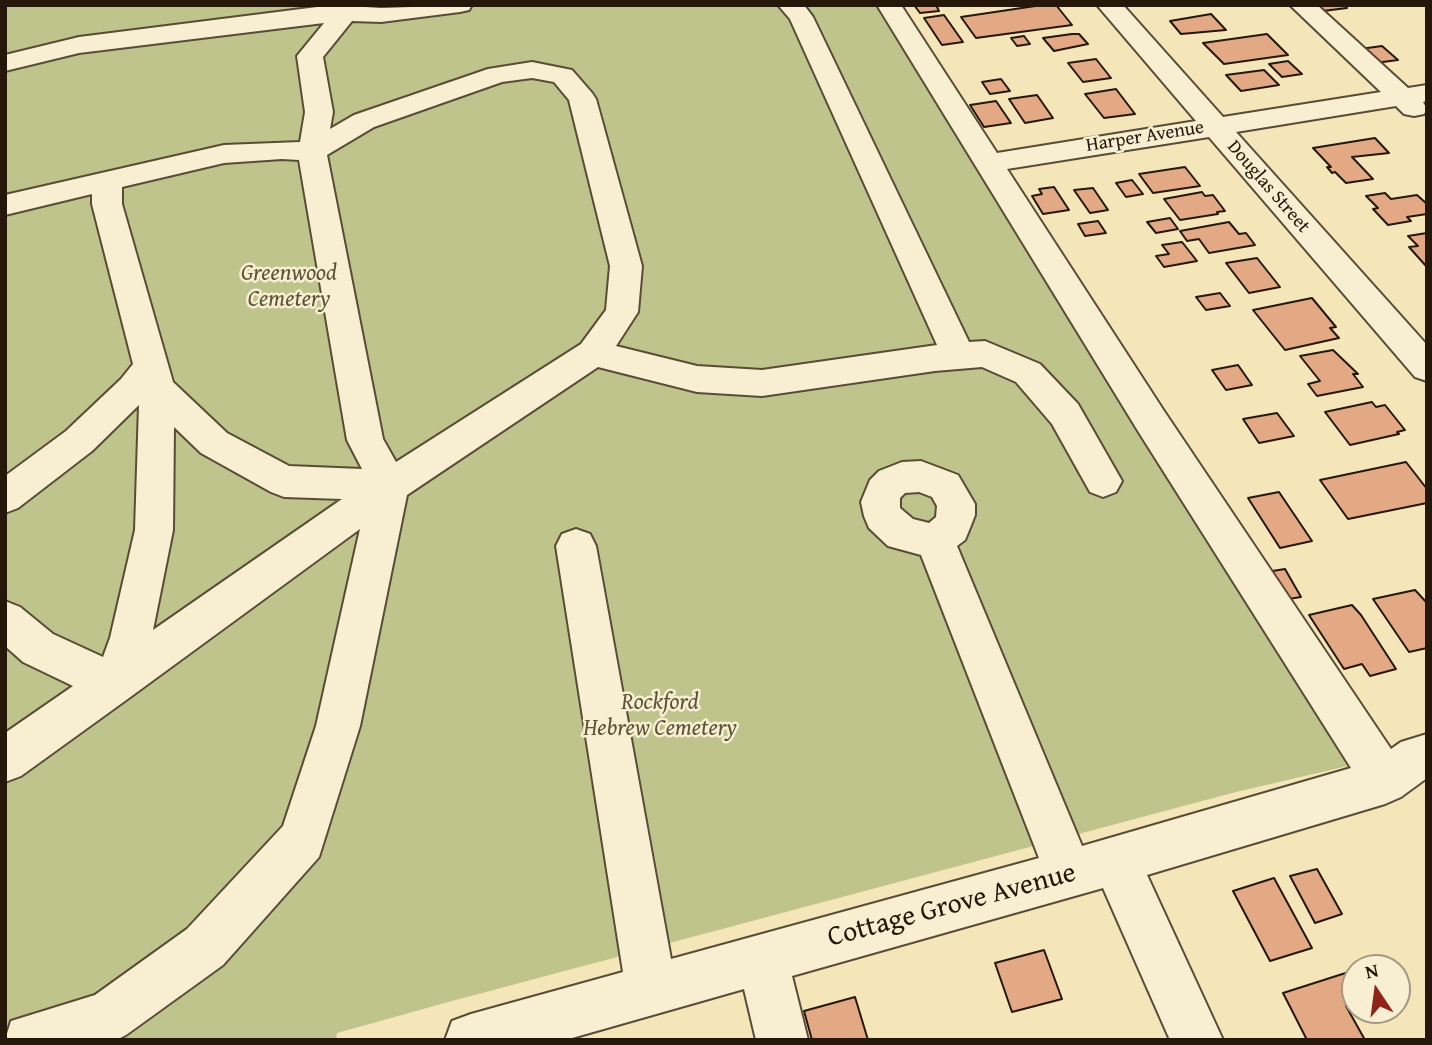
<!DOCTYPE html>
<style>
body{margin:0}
#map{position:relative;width:1432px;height:1045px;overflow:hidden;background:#f4e6b9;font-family:"Gentium Book Plus",serif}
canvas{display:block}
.frame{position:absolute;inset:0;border:7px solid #25180b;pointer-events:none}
.north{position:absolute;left:1341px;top:954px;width:70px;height:70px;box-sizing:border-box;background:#f8efd2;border:2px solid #a49982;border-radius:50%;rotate:347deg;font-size:19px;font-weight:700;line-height:28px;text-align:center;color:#25180b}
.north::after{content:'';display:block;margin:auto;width:24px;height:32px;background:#8f2418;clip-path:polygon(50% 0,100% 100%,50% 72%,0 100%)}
</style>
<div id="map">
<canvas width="1432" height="1045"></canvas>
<div class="frame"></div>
<div class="north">N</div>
</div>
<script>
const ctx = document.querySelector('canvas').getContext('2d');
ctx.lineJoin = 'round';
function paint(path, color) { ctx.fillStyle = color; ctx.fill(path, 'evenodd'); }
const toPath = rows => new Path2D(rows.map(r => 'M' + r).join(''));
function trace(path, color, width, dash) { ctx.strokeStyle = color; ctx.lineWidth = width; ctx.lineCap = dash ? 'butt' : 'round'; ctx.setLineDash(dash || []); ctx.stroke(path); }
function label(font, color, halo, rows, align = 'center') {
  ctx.font = font + ' "Gentium Book Plus",serif'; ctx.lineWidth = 5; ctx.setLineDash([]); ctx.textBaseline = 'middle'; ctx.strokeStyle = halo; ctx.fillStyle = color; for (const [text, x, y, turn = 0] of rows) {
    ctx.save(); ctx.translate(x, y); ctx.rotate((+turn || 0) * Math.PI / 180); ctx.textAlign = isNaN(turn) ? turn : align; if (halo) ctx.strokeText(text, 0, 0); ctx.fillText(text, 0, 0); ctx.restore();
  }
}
paint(toPath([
 [5,5,884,5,1352,765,1236,792,452,1001,337,1033,336,1040,5,1040]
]), '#bfc48c');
const building = toPath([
 [914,5,936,5,939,11,920,13,914,5],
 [1042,5,1056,5,1072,25,976,38,961,17,1042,5],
 [1316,5,1345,5,1347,8,1323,11,1316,5],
 [1211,14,1226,30,1181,34,1170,21,1211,14],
 [944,15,963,42,942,45,924,18,944,15],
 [1072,34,1079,34,1088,44,1054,51,1043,38,1072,34],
 [1267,34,1288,55,1224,64,1203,43,1267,34],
 [1024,36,1030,44,1017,46,1011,38,1024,36],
 [1382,46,1398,60,1375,63,1360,49,1382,46],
 [1096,59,1111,78,1083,82,1068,63,1096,59],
 [1288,61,1302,74,1282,77,1269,64,1288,61],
 [1264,70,1279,85,1241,91,1226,75,1264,70],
 [1001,79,1010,91,990,94,982,82,1001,79],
 [1116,89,1135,114,1104,118,1085,94,1116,89],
 [1037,95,1053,118,1025,123,1009,99,1037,95],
 [996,101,1011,123,984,127,970,105,996,101],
 [1375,138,1389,153,1352,157,1373,179,1346,183,1335,172,1332,173,1327,167,1331,167,1313,148,1375,138],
 [1185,167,1200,186,1153,193,1139,174,1185,167],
 [1132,180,1143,194,1126,197,1116,183,1132,180],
 [1054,187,1069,210,1043,214,1032,196,1042,194,1039,189,1054,187],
 [1093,188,1108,210,1090,213,1074,190,1093,188],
 [1202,192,1205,196,1213,195,1225,211,1217,212,1218,214,1180,220,1164,199,1202,192],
 [1385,193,1391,199,1417,195,1427,204,1427,214,1407,217,1411,221,1388,225,1373,209,1378,208,1366,196,1385,193],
 [1170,218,1178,229,1156,233,1147,222,1170,218],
 [1098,221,1106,233,1085,236,1078,224,1098,221],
 [1229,222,1239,234,1246,233,1255,245,1209,253,1199,239,1187,241,1180,231,1229,222],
 [1427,233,1427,266,1426,266,1409,247,1418,246,1408,236,1427,233],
 [1182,242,1197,261,1164,267,1156,256,1169,254,1162,245,1182,242],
 [1257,258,1280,287,1249,293,1226,263,1257,258],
 [1220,293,1230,306,1206,310,1196,297,1220,293],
 [1312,298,1336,327,1330,328,1339,338,1285,350,1253,310,1312,298],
 [1333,350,1358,374,1353,374,1363,387,1317,396,1308,384,1320,381,1300,356,1333,350],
 [1238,365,1252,385,1226,390,1212,370,1238,365],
 [1372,402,1376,407,1385,405,1405,430,1397,432,1399,434,1350,445,1325,412,1372,402],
 [1277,413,1294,436,1259,443,1243,419,1277,413],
 [1406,462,1427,489,1427,503,1348,519,1320,480,1406,462],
 [1279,492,1312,541,1280,548,1248,498,1279,492],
 [1285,569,1301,597,1282,600,1266,572,1285,569],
 [1415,590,1427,603,1427,648,1409,652,1373,599,1415,590],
 [1352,605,1361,615,1396,669,1370,676,1362,664,1344,669,1309,615,1352,605],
 [1317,869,1342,914,1315,923,1290,876,1317,869],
 [1274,878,1312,948,1270,961,1233,891,1274,878],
 [1044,950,1062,999,1012,1012,995,963,1044,950],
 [1355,970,1355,1003,1346,1006,1365,1040,1307,1040,1283,993,1355,970],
 [855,997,868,1040,812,1040,804,1011,855,997]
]);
paint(building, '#e3a985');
trace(building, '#25180b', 2);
const minor = toPath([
 [333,5,381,8,472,5,469,10,460,12,381,22,352,21,323,57,333,112,330,129,354,115,488,69,532,62,572,70,592,93,596,99,642,266,638,312,616,346,697,366,762,370,937,345,790,19,778,5,804,5,813,17,969,342,985,341,1040,364,1078,404,1122,481,1116,492,1103,497,1090,492,1052,424,1016,382,982,367,935,371,762,396,697,392,598,367,407,495,360,726,319,857,223,965,126,1035,116,1040,5,1040,11,1021,95,995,187,929,283,826,316,726,360,529,129,698,21,776,5,782,5,733,73,686,23,662,5,646,5,601,20,607,53,634,103,657,110,638,135,530,139,405,92,451,18,508,5,513,5,476,66,431,121,379,133,364,92,204,92,194,5,215,5,195,224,145,300,142,305,112,297,56,324,23,79,53,5,71,5,55,79,37,333,5],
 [532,78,554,82,569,100,610,266,606,310,581,344,396,462,383,439,327,155,374,127,502,82,532,78],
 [282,159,299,160,347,440,362,469,289,466,227,433,173,382,122,204,122,187,224,163,282,159],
 [174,427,201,453,271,492,284,497,342,499,153,630,173,530,174,427],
 [877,5,901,5,997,153,1196,121,1097,5,1123,5,1223,117,1381,92,1290,5,1317,5,1408,88,1427,85,1427,101,1423,102,1427,109,1424,114,1414,116,1404,114,1396,106,1236,132,1427,345,1427,381,1415,377,1209,137,1007,169,1164,411,1391,749,1401,742,1427,734,1427,778,1401,797,1385,804,1147,875,1223,1040,1170,1040,1103,888,792,976,808,1040,756,1040,744,989,565,1040,445,1040,452,1021,471,1014,623,972,556,546,562,534,576,529,590,534,596,546,671,959,1039,858,921,555,888,546,869,528,864,516,861,502,870,480,879,471,902,462,921,461,958,475,975,504,975,515,970,528,965,540,957,546,1082,846,1351,768,1138,431,877,5],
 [919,492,932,497,937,506,936,517,929,523,913,519,900,508,900,498,905,493,919,492]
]);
trace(minor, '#594c36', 4);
paint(minor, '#f8efd2');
label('19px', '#25180b', '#f8efd2', [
 ["Harper Avenue",1145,137,-9],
 ["Douglas Street",1268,187,49]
]);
label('italic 23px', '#5b5438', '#f8efd2', [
 ["Greenwood",289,274],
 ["Cemetery",289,300],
 ["Rockford",660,703],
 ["Hebrew Cemetery",660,729]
]);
label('28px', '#25180b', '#f8efd2', [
 ["Cottage Grove Avenue",952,906,-15]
]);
</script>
